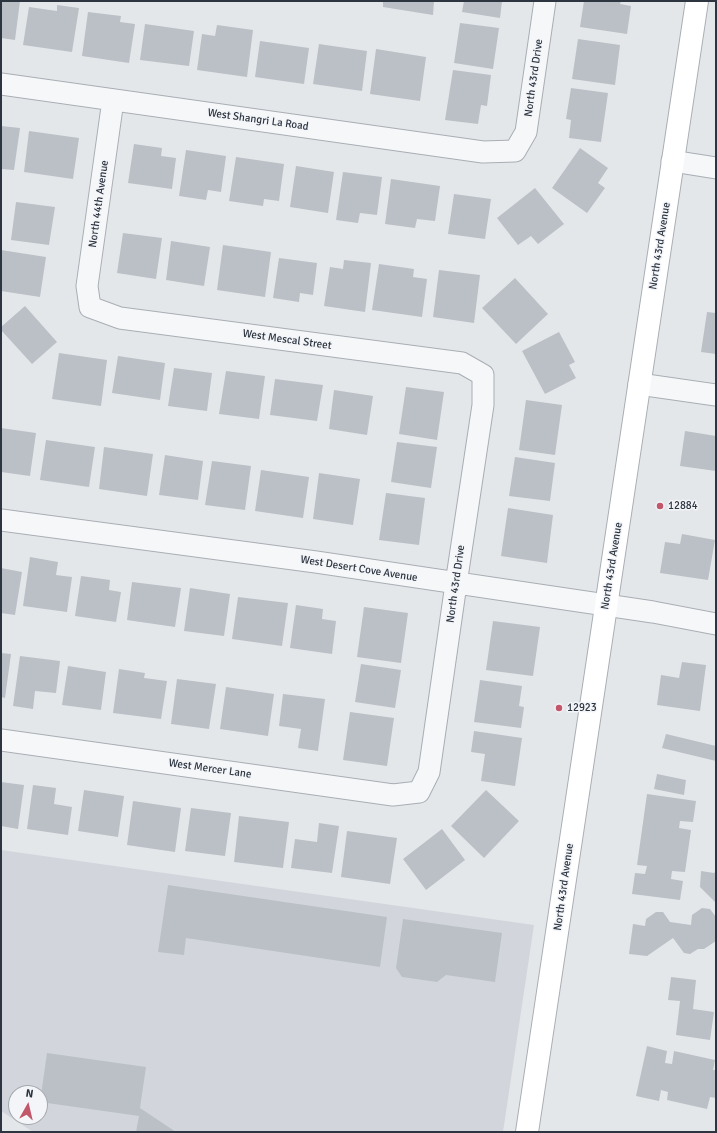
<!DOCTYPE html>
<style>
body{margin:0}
#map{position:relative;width:717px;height:1133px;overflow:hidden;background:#e4e7ea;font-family:Signika,sans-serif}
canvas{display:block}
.frame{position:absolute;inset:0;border:2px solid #2d3541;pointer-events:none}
.north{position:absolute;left:8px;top:1085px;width:40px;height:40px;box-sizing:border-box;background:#f3f5f8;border:1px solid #a4a8af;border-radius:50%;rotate:8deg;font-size:11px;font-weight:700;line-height:16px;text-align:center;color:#2d3541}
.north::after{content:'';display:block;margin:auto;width:14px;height:18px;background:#c2566b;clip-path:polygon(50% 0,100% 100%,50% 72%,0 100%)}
</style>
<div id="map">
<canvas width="717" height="1133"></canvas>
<div class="frame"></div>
<div class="north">N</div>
</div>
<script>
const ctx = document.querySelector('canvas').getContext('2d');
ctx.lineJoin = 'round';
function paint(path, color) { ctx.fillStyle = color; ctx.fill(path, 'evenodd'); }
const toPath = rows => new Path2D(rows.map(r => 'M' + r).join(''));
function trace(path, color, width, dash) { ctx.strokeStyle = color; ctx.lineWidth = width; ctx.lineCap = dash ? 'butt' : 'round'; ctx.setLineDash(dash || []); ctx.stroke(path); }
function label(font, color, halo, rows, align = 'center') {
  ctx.font = font + ' Signika,sans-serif'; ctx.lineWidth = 3; ctx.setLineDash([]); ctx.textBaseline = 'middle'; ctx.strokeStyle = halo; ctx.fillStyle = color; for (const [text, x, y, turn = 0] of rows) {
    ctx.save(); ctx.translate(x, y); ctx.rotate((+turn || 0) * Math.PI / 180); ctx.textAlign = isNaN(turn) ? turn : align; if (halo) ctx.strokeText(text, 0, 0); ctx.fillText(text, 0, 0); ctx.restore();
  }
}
paint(toPath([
 [1,850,534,925,503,1132,33,1132,1,1111],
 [16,1093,40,1093,40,1117,16,1117]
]), '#d2d6dc');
paint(toPath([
 [1,1,20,1,15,40,1,38],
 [383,1,434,1,433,15,383,7],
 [464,1,502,1,500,18,462,12],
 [584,1,621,1,620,4,631,6,627,34,580,27],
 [57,5,79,8,72,52,23,45,29,7,57,11],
 [88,12,121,16,120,22,135,24,129,63,82,56],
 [460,23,499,28,493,69,454,63],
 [145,24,194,31,189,66,140,60],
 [217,25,253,30,247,77,197,70,202,34,215,36],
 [578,39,620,45,615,85,572,79],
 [260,41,309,48,304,84,255,77],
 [319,44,367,51,362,91,313,84],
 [376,49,426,57,420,101,370,94],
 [453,70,491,75,487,106,481,105,478,124,445,120],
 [571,88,608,93,601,142,569,138,571,120,566,119],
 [1,126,20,128,14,170,1,169],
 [29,131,79,138,73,179,24,172],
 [134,144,162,148,161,156,176,158,172,189,128,183],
 [580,148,608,168,598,183,605,188,587,213,552,188],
 [186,150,226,156,221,192,208,190,206,200,179,196],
 [236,157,284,164,279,201,264,199,263,206,229,201],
 [296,166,334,172,328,213,290,207],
 [343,172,382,177,377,215,360,213,358,223,336,220],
 [391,179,440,186,435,221,417,219,415,228,385,224],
 [535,188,564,224,538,244,531,236,518,245,497,218],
 [454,194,491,199,485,239,448,234],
 [16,202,55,207,49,245,11,240],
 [123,233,162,238,156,279,117,273],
 [171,241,210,247,204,286,166,280],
 [223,245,271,252,265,297,217,290],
 [1,250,46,257,40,297,1,291],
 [279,258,317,263,313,295,300,293,299,302,273,298],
 [344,260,371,263,365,312,324,306,330,267,343,269],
 [379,264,414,269,413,277,427,279,422,317,372,310],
 [439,270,480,275,474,323,433,317],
 [515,278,548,314,516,344,482,308],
 [25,306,57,342,32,364,1,330,1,327],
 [707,312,716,313,716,354,701,352],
 [559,332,575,362,569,365,576,378,545,394,522,351],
 [59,353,107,360,101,406,52,399],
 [118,356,165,363,160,400,112,393],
 [174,368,212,373,207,411,168,406],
 [226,371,265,376,259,419,219,414],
 [275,379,323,385,317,421,270,415],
 [406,387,444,392,437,440,399,434],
 [334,390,373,396,367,435,329,429],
 [526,400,562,405,555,455,519,450],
 [1,428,36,433,30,476,1,472],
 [685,431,716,436,716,471,680,466],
 [46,440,95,447,89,487,40,480],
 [397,442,437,447,431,488,391,482],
 [104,447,153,454,147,496,99,489],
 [165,455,203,461,198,500,159,495],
 [515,457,555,463,550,501,509,496],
 [212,461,251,466,245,510,205,505],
 [261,470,309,477,303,518,255,511],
 [319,473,360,479,353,525,313,519],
 [386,493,425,498,419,545,379,540],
 [508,508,553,515,547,563,501,556],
 [682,534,715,540,708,580,660,573,665,542,680,544],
 [30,557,58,562,56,575,72,577,67,612,23,606],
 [1,568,22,572,15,615,1,613],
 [81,576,110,580,109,590,121,592,116,622,75,616],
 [132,582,181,588,175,627,127,620],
 [190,588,230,594,224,636,184,631],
 [238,597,288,603,282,646,232,639],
 [296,605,323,609,322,619,336,621,332,654,290,648],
 [364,607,408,613,401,663,357,657],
 [493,621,540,627,533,676,486,670],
 [1,653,11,654,5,698,1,697],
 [20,656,60,661,56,693,35,691,33,709,13,706],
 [682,662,706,665,700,711,657,705,661,675,679,678],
 [361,664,401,670,395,708,355,702],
 [68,666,106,672,101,710,62,705],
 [119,669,145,673,144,678,167,681,161,719,113,713],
 [177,679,216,684,209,729,171,724],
 [480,680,522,686,519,706,524,707,521,728,474,722],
 [226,687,274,694,268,736,220,729],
 [283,694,325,699,318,751,298,748,301,729,279,726],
 [350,712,394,718,387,766,343,760],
 [474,731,522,738,515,786,481,781,485,754,471,752],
 [666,734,716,746,716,761,662,748],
 [657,774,686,780,684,795,654,789],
 [1,782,24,785,18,829,1,826],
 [33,785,56,788,54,804,72,807,68,835,27,829],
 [84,790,124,796,118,837,78,831],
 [486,790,519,821,484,858,451,826],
 [647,794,696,801,693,822,680,821,679,828,691,830,685,872,672,871,671,879,683,881,680,900,632,894,635,873,645,874,647,866,637,865],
 [133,801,181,808,175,852,127,845],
 [191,808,231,813,225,856,185,851],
 [239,816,289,822,283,868,234,862],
 [319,823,339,826,332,873,291,868,295,839,317,842],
 [442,829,465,860,426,890,403,859],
 [347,831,397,838,390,884,341,877],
 [701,871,714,873,716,871,716,903,700,887],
 [168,885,387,917,380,967,186,938,184,955,158,952],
 [702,908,710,909,716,917,716,941,704,949,698,949,690,954,684,953,673,938,647,956,629,954,633,924,645,926,646,919,656,912,663,912,670,922,691,925,692,915],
 [403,919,502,933,495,982,446,975,437,982,402,977,396,968],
 [671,977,696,980,693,1009,714,1012,710,1040,676,1035,680,1001,668,1000],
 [647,1046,667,1051,665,1063,672,1064,674,1051,715,1060,713,1070,716,1070,716,1098,710,1097,707,1109,667,1100,668,1092,661,1090,659,1101,636,1096],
 [47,1053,146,1067,140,1108,176,1132,136,1132,139,1116,40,1102]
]), '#bbc0c7');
const street = toPath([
 [1,84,483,152,515,151,526,132,545,1],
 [672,161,716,168],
 [639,384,716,395],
 [1,520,316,562,653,612,716,624],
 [1,740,393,795,419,792,429,772,456,584,483,405,483,375,462,363,120,318,90,307,87,286,113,100]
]);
const secondary = toPath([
 [527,1132,697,1]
]);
trace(street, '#a9aeb4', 23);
trace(secondary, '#a9aeb4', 24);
trace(street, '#f6f7f9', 21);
trace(secondary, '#fff', 22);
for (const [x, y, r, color] of [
 [660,506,4,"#c2566b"],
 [559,708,4,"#c2566b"]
]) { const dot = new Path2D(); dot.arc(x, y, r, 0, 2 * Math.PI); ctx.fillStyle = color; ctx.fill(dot); trace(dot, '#f3f5f8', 1.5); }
label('11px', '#2d3541', '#f3f5f8', [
 ["North 43rd Drive",534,78,-82],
 ["West Shangri La Road",258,120,8],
 ["North 44th Avenue",99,204,-82],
 ["North 43rd Avenue",660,246,-81],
 ["West Mescal Street",287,340,8],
 ["North 43rd Avenue",612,566,-81],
 ["West Desert Cove Avenue",359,569,9],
 ["North 43rd Drive",456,584,-82],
 ["West Mercer Lane",210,769,8],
 ["North 43rd Avenue",564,887,-82]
]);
label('11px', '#2d3541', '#f3f5f8', [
 ["12884",668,506],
 ["12923",567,708]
], 'left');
</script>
